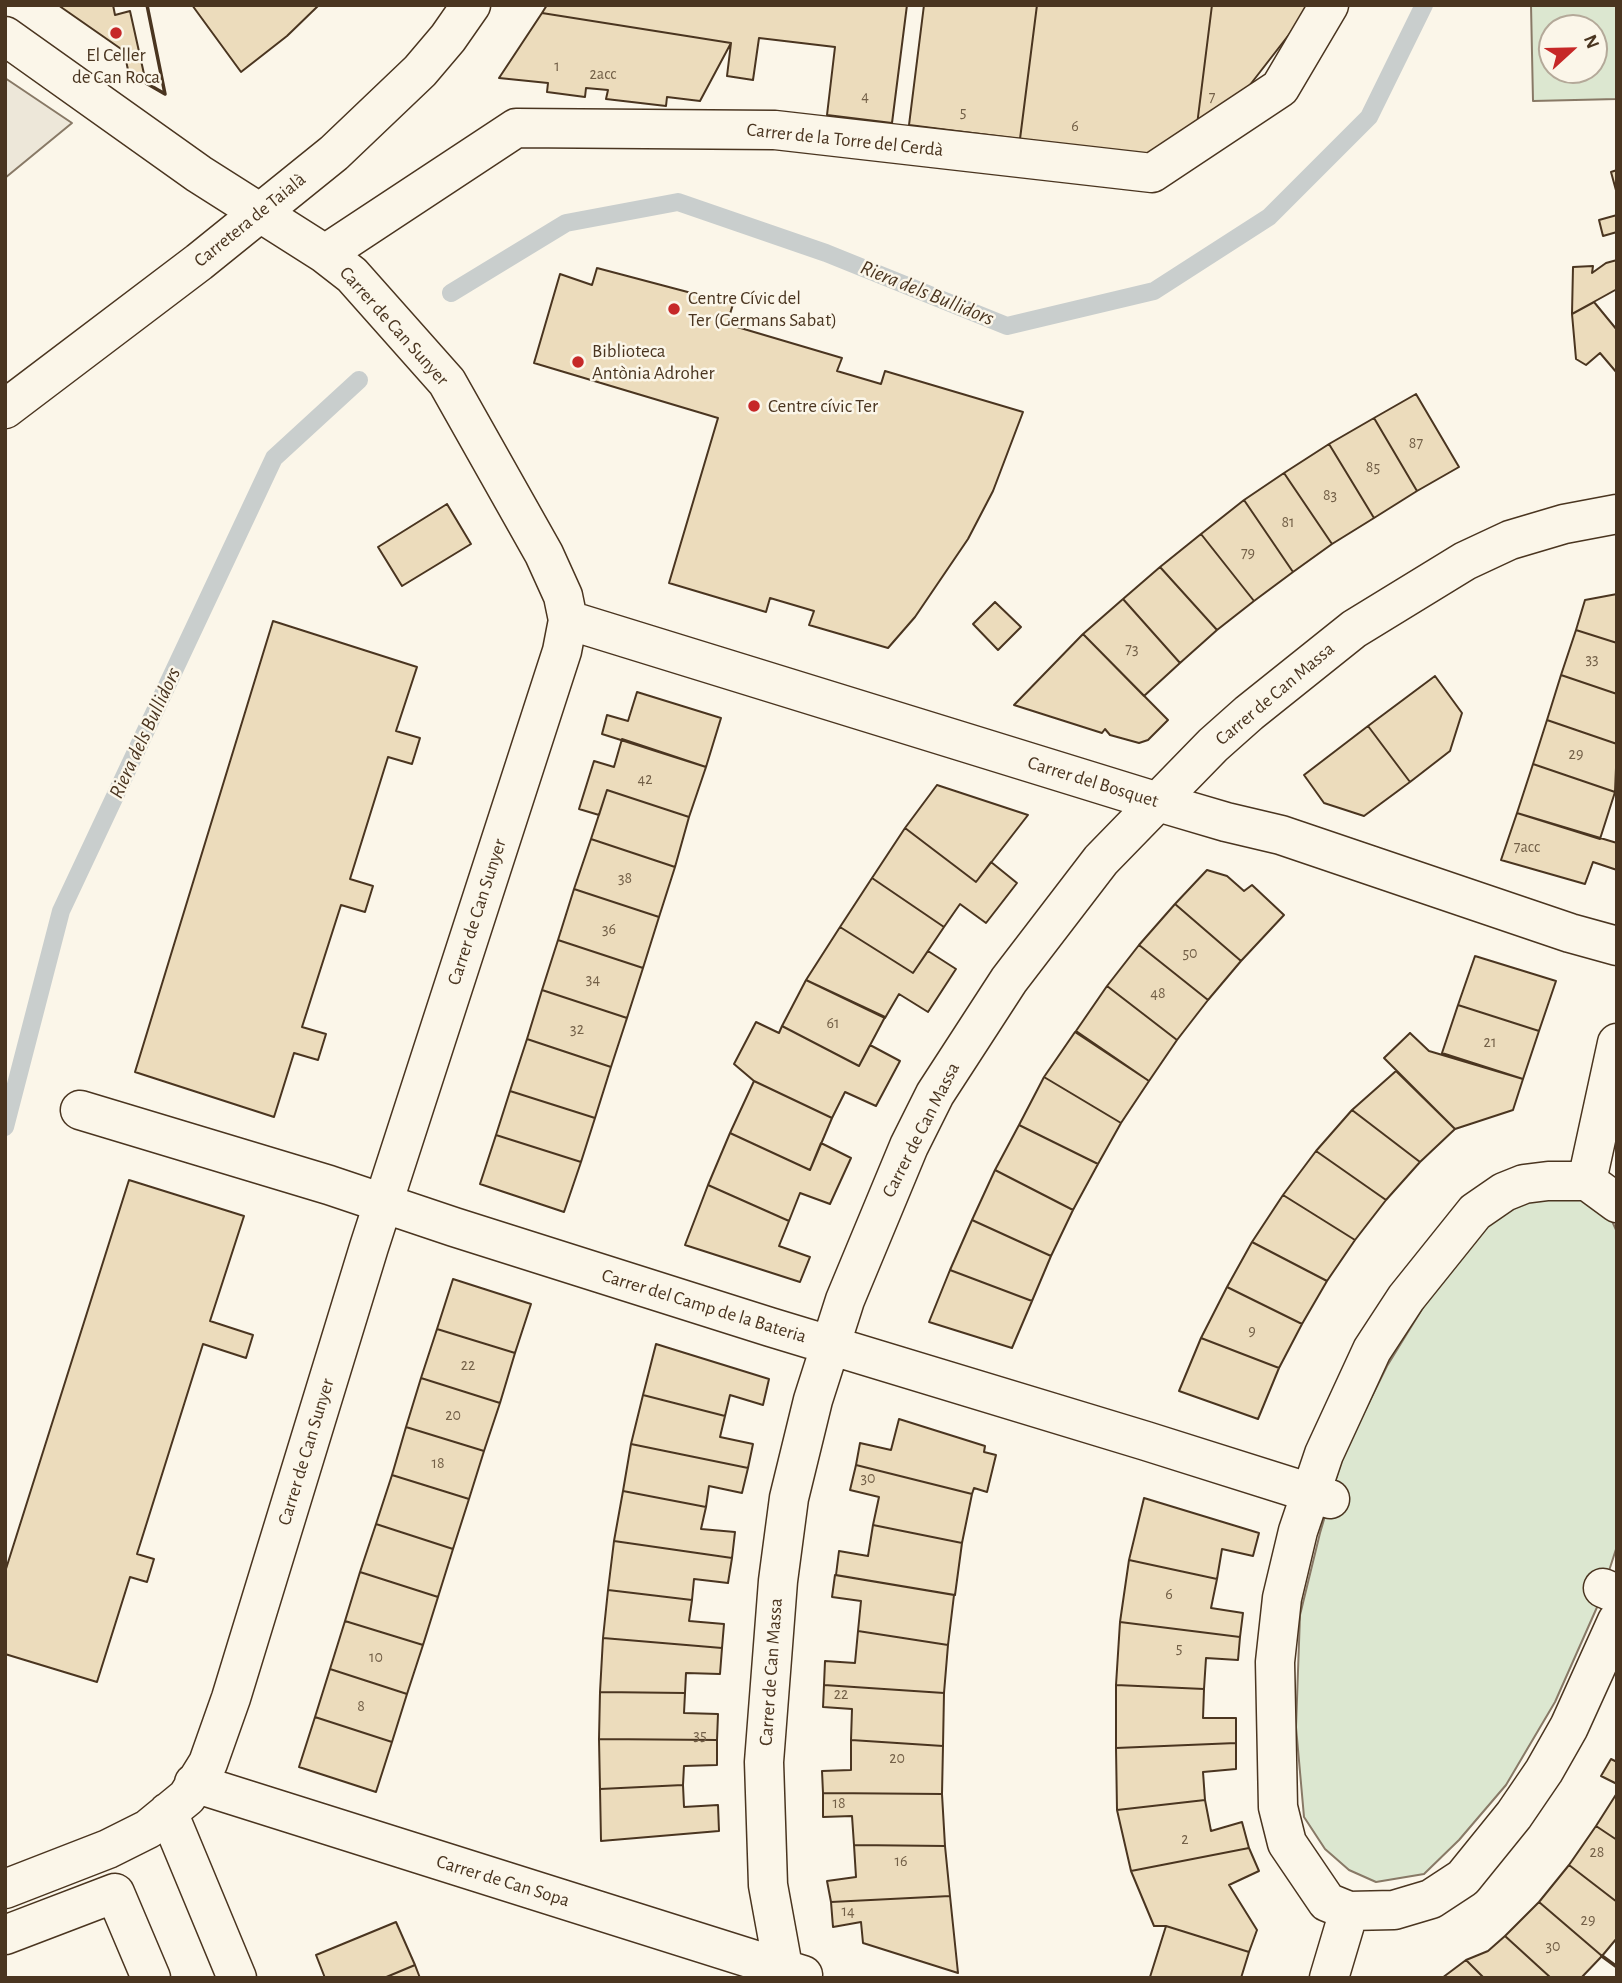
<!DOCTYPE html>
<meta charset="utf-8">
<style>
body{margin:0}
#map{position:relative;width:1622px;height:1983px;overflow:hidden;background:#fbf6e9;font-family:"Alegreya Sans",sans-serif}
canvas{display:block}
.frame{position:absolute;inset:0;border:7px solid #4a3520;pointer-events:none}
.north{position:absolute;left:1538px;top:14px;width:70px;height:70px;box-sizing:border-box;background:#fbf6e9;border:2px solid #b4a999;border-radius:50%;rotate:68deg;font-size:19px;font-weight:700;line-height:28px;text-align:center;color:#4a3520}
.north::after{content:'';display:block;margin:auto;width:24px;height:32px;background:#c62828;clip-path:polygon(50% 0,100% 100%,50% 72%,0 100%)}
</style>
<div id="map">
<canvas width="1622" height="1983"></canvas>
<div class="frame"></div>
<div class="north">N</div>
</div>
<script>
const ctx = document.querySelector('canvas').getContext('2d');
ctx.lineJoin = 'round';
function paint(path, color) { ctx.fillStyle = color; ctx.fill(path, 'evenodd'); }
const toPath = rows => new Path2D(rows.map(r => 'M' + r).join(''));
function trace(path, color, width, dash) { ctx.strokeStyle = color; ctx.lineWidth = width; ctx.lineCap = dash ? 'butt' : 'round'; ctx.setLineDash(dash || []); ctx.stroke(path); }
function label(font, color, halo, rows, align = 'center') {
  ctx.font = font + ' "Alegreya Sans",sans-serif'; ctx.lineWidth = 5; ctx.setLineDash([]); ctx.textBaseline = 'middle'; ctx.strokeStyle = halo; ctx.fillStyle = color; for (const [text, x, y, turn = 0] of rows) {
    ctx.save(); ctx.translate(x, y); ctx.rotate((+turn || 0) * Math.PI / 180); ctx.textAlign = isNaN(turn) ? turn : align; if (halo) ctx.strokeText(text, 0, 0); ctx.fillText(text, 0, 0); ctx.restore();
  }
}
const green = toPath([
 [1531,5,1617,5,1617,99,1533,101,1531,5],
 [1552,28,1594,28,1594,70,1552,70,1552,28],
 [1539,1194,1589,1200,1612,1221,1617,1232,1617,1546,1598,1605,1555,1702,1506,1785,1459,1840,1424,1874,1376,1882,1349,1870,1325,1849,1304,1817,1296,1727,1300,1615,1320,1533,1343,1455,1387,1366,1432,1293,1488,1222,1539,1194]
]);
paint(green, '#dce7d0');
trace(green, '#887966', 2);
const parking = toPath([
 [5,78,72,123,5,178,5,78]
]);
paint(parking, '#ede7d9');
trace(parking, '#887966', 2);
trace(toPath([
 [451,293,566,223,678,202,826,253,1007,326,1154,291,1269,217,1369,117,1424,5],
 [5,1127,61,911,274,458,359,380]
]), '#c9cecd', 18);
const building = toPath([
 [58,5,113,5,115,15,130,11,146,83,128,70,124,51,58,5],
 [192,5,319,5,287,36,241,72,192,5],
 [547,5,907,5,892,123,827,115,835,47,759,38,753,80,727,76,731,43,542,13,547,5],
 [924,5,1037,5,1020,139,909,125,924,5],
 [1037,5,1212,5,1197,125,1147,155,1020,139,1037,5],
 [1212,5,1312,5,1239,99,1197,125,1212,5],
 [542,13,731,43,700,101,667,97,666,106,606,99,608,90,586,88,585,97,547,92,548,83,499,78,542,13],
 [1617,170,1617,194,1611,172,1617,170],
 [1617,215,1617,232,1603,236,1599,220,1617,215],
 [1617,260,1617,289,1572,314,1573,267,1593,266,1592,273,1606,263,1617,260],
 [597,268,733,304,727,324,842,358,837,371,881,384,885,371,1023,412,993,491,968,539,915,617,888,648,809,625,814,611,770,598,766,612,669,583,718,418,534,363,560,274,592,285,597,268],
 [1594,302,1617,330,1617,373,1600,353,1586,365,1576,359,1572,314,1594,302],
 [1416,394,1459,467,1417,491,1374,418,1416,394],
 [1374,418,1417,491,1374,518,1329,444,1374,418],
 [1329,444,1374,518,1332,544,1284,473,1329,444],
 [1284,473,1332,544,1293,572,1244,500,1284,473],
 [1244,500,1293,572,1254,601,1201,534,1244,500],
 [447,504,471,544,402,586,378,547,447,504],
 [1201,534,1254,601,1217,630,1160,567,1201,534],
 [1160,567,1217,630,1180,663,1123,599,1160,567],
 [1617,594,1617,643,1576,630,1585,600,1617,594],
 [1123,599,1180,663,1144,696,1083,634,1123,599],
 [995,602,1021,627,998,650,973,624,995,602],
 [273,621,417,667,396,731,420,738,412,764,388,757,350,879,373,886,365,912,341,905,302,1027,326,1034,318,1060,294,1053,274,1117,135,1072,273,621],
 [1576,630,1617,643,1617,694,1561,675,1576,630],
 [1083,634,1168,720,1148,740,1139,743,1110,735,1105,729,1102,733,1014,705,1083,634],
 [1561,675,1617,694,1617,744,1547,720,1561,675],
 [1435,676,1462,713,1450,751,1410,782,1368,726,1435,676],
 [637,692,721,718,706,767,602,734,607,715,628,721,637,692],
 [1547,720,1617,744,1615,792,1533,764,1547,720],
 [1368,726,1410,782,1364,816,1324,803,1304,775,1368,726],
 [622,739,706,767,689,817,607,790,599,815,579,809,594,761,614,767,622,739],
 [1533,764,1615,792,1600,839,1517,813,1533,764],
 [937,785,1028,815,976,882,905,828,937,785],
 [607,790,689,817,675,867,591,839,607,790],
 [1517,813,1617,843,1617,870,1593,862,1585,884,1501,860,1517,813],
 [905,828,976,882,991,862,1017,883,986,923,960,904,944,927,872,878,905,828],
 [591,839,675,867,659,917,574,889,591,839],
 [1207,870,1227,876,1244,891,1252,885,1284,915,1241,961,1175,904,1207,870],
 [872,878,944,927,913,973,840,927,872,878],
 [574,889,659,917,643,968,558,940,574,889],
 [1175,904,1241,961,1208,1000,1139,945,1175,904],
 [840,927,913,973,928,951,956,969,928,1012,899,994,885,1018,806,980,840,927],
 [558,940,643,968,627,1018,542,990,558,940],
 [1139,945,1208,1000,1177,1040,1107,986,1139,945],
 [1475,956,1556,981,1539,1031,1458,1005,1475,956],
 [806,980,885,1017,859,1066,782,1026,806,980],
 [1107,986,1177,1040,1149,1081,1076,1031,1107,986],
 [542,990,627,1018,611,1067,527,1039,542,990],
 [1458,1005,1539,1031,1523,1079,1442,1053,1458,1005],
 [756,1022,779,1033,782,1026,859,1066,870,1045,900,1061,876,1106,845,1092,832,1118,754,1081,734,1064,756,1022],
 [1075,1032,1149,1081,1121,1123,1044,1077,1075,1032],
 [1410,1033,1429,1051,1523,1079,1513,1110,1455,1129,1384,1058,1410,1033],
 [527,1039,611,1067,595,1118,510,1091,527,1039],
 [1396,1071,1455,1129,1420,1162,1352,1110,1396,1071],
 [1044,1077,1121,1123,1098,1164,1019,1125,1044,1077],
 [754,1081,832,1118,810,1170,730,1133,754,1081],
 [510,1091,595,1118,581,1162,496,1135,510,1091],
 [1352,1110,1420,1162,1386,1200,1316,1151,1352,1110],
 [1019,1125,1098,1164,1073,1210,995,1170,1019,1125],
 [730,1133,810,1170,821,1143,851,1158,830,1204,800,1193,789,1221,708,1185,730,1133],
 [496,1135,581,1162,564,1212,480,1184,496,1135],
 [1316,1151,1386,1200,1355,1240,1283,1195,1316,1151],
 [995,1170,1073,1210,1051,1256,972,1220,995,1170],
 [129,1180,244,1216,210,1321,253,1335,246,1358,203,1344,137,1554,154,1559,147,1582,130,1577,97,1682,5,1654,5,1572,129,1180],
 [708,1185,789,1221,779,1246,810,1257,800,1282,685,1245,708,1185],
 [1283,1195,1355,1240,1327,1281,1252,1242,1283,1195],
 [972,1220,1051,1256,1032,1301,950,1270,972,1220],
 [1252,1242,1327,1281,1302,1324,1227,1287,1252,1242],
 [950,1270,1032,1301,1012,1348,929,1322,950,1270],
 [453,1279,531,1304,515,1353,437,1329,453,1279],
 [1227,1287,1302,1324,1279,1368,1201,1338,1227,1287],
 [437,1329,515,1353,500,1403,421,1378,437,1329],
 [1201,1338,1279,1368,1258,1419,1179,1391,1201,1338],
 [656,1344,769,1379,763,1405,730,1395,725,1416,643,1395,656,1344],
 [421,1378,500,1403,484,1451,406,1427,421,1378],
 [643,1395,725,1416,720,1437,753,1444,748,1468,631,1444,643,1395],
 [899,1419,985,1446,984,1452,996,1455,987,1492,974,1488,972,1494,856,1465,860,1443,891,1450,899,1419],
 [406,1427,484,1451,469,1499,392,1475,406,1427],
 [631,1444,748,1468,742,1493,709,1486,706,1507,623,1491,631,1444],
 [856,1465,972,1494,962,1543,873,1525,879,1497,850,1490,856,1465],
 [392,1475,469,1499,453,1549,376,1524,392,1475],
 [623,1491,706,1507,701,1529,735,1532,732,1558,614,1541,623,1491],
 [1144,1498,1259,1533,1253,1556,1222,1549,1217,1579,1129,1560,1144,1498],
 [376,1524,453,1549,438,1597,360,1572,376,1524],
 [873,1525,962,1543,955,1595,836,1575,839,1551,868,1556,873,1525],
 [614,1541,732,1558,728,1583,694,1579,692,1600,608,1590,614,1541],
 [1129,1560,1217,1579,1211,1608,1243,1613,1240,1637,1120,1622,1129,1560],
 [360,1572,438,1597,423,1645,345,1621,360,1572],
 [835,1575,954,1595,948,1645,858,1631,861,1601,832,1597,835,1575],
 [608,1590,692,1600,689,1621,724,1624,722,1648,603,1638,608,1590],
 [345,1621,423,1645,407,1694,330,1669,345,1621],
 [1120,1622,1240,1637,1238,1660,1206,1658,1204,1689,1116,1685,1120,1622],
 [858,1631,948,1645,944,1693,824,1685,825,1661,855,1663,858,1631],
 [603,1638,722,1648,720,1674,686,1673,685,1693,600,1692,603,1638],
 [330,1669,407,1694,392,1742,315,1717,330,1669],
 [824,1685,944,1693,943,1746,851,1740,852,1709,823,1707,824,1685],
 [1116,1685,1204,1689,1203,1718,1236,1718,1236,1743,1116,1748,1116,1685],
 [600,1692,685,1693,684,1713,718,1714,717,1740,599,1739,600,1692],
 [315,1717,392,1742,376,1792,299,1767,315,1717],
 [599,1739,717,1740,717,1765,684,1766,683,1785,600,1789,599,1739],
 [851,1740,943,1746,942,1794,823,1793,822,1771,851,1770,851,1740],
 [1236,1743,1236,1769,1203,1772,1205,1800,1117,1810,1116,1748,1236,1743],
 [1611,1759,1617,1762,1617,1784,1601,1776,1611,1759],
 [683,1785,684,1807,718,1805,719,1831,601,1841,600,1789,683,1785],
 [823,1793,942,1794,945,1846,854,1845,852,1816,823,1817,823,1793],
 [1617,1793,1617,1840,1596,1826,1617,1793],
 [1205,1800,1211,1831,1242,1822,1249,1848,1131,1871,1117,1810,1205,1800],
 [1596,1826,1617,1840,1617,1902,1569,1865,1596,1826],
 [854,1845,945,1846,950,1896,831,1902,827,1881,856,1877,854,1845],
 [1249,1848,1259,1871,1229,1885,1257,1930,1249,1952,1166,1926,1154,1926,1131,1871,1249,1848],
 [1569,1865,1617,1902,1617,1938,1602,1956,1539,1902,1569,1865],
 [950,1896,958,1973,863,1943,861,1922,833,1927,831,1902,950,1896],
 [1539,1902,1602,1956,1581,1978,1551,1978,1505,1936,1539,1902],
 [396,1922,415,1965,384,1978,325,1978,316,1955,396,1922],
 [1166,1926,1249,1952,1241,1978,1150,1977,1166,1926],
 [1505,1936,1551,1978,1484,1978,1466,1960,1488,1951,1505,1936],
 [1466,1960,1484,1978,1442,1978,1466,1960],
 [415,1965,420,1978,384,1978,415,1965]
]);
paint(building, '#ecdcbc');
trace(building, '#4a3520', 2);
const minor = toPath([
 [5,36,199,174,325,254,352,275,447,382,544,554,563,596,568,620,562,651,369,1247,231,1698,208,1763,187,1797,148,1829,108,1849,5,1889],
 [325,254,516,128,775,130,1152,173,1280,88,1329,5],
 [5,409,199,262,334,153,420,71,448,38,471,5],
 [568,620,1158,802,1226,822,1281,835,1570,933,1617,946],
 [80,1110,329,1185,454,1227,770,1327,1146,1441,1330,1499],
 [1587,1181,1617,1043],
 [1617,1203,1587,1181,1548,1181,1524,1184,1504,1192,1475,1212,1406,1298,1372,1350,1324,1454,1298,1531,1282,1598,1275,1662,1278,1807,1287,1843,1327,1902,1349,1911,1394,1910,1431,1899,1463,1878,1514,1815,1544,1771,1569,1727,1617,1621],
 [1603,1588,1617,1594],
 [194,1783,803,1975],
 [168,1812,237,1978],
 [5,1935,115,1893,151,1978],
 [785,1978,768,1885,764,1762,778,1581,789,1498,813,1400,845,1300,909,1146,935,1094,1009,980,1101,860,1213,745,1249,713,1354,629,1465,561,1510,540,1564,524,1617,514],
 [1329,1978,1349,1911]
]);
trace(minor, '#4a3520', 41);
trace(minor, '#fbf6e9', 38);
trace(toPath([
 [146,83,165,94,147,5],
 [1602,1956,1617,1967]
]), '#4a3520', 3.5);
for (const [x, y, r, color] of [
 [116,33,7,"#c62828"],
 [674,309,7,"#c62828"],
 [578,362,7,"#c62828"],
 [754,406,7,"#c62828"]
]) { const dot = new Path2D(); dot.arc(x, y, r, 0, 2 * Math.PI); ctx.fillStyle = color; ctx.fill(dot); trace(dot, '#fbf6e9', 2.5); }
label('16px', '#725f47', null, [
 ["1",557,66],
 ["2acc",603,74],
 ["4",865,96],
 ["7",1212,97],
 ["5",963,112],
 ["6",1075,126],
 ["87",1416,443],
 ["85",1373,467],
 ["83",1330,495],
 ["81",1288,522],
 ["79",1248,553],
 ["73",1132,649],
 ["33",1592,659],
 ["29",1576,754],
 ["42",645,779],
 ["7acc",1527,847],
 ["38",625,878],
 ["36",609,929],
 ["50",1190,953],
 ["34",593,979],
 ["48",1158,993],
 ["61",833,1023],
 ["32",577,1029],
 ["21",1490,1042],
 ["9",1252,1331],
 ["22",468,1365],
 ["20",453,1415],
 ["18",438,1463],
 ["30",868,1478],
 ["6",1169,1594],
 ["5",1179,1648],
 ["10",376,1657],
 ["22",841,1694],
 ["8",361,1706],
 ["35",700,1735],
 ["20",897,1758],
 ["18",839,1803],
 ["2",1185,1839],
 ["28",1597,1852],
 ["16",901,1861],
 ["14",848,1911],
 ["29",1588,1920],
 ["30",1553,1946]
]);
label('19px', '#4a3520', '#fbf6e9', [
 ["El Celler",116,55,"center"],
 ["de Can Roca",116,77,"center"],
 ["Centre Cívic del",688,298],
 ["Ter (Germans Sabat)",688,320],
 ["Biblioteca",592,351],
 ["Antònia Adroher",592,373],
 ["Centre cívic Ter",768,406]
], 'left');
label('19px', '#4a3520', '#fbf6e9', [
 ["Carrer de la Torre del Cerdà",845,140,6],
 ["Carretera de Taialà",250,220,-39],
 ["Carrer de Can Sunyer",394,326,48],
 ["Carrer de Can Massa",1275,694,-40],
 ["Carrer del Bosquet",1093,782,17],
 ["Carrer de Can Sunyer",477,912,-72],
 ["Carrer de Can Massa",921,1130,-63],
 ["Carrer del Camp de la Bateria",704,1306,17],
 ["Carrer de Can Sunyer",306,1452,-73],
 ["Carrer de Can Massa",771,1672,-86],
 ["Carrer de Can Sopa",503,1881,17]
]);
label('italic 21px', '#4a3520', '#fbf6e9', [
 ["Riera dels Bullidors",927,293,22],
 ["Riera dels Bullidors",145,733,-65]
]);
</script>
